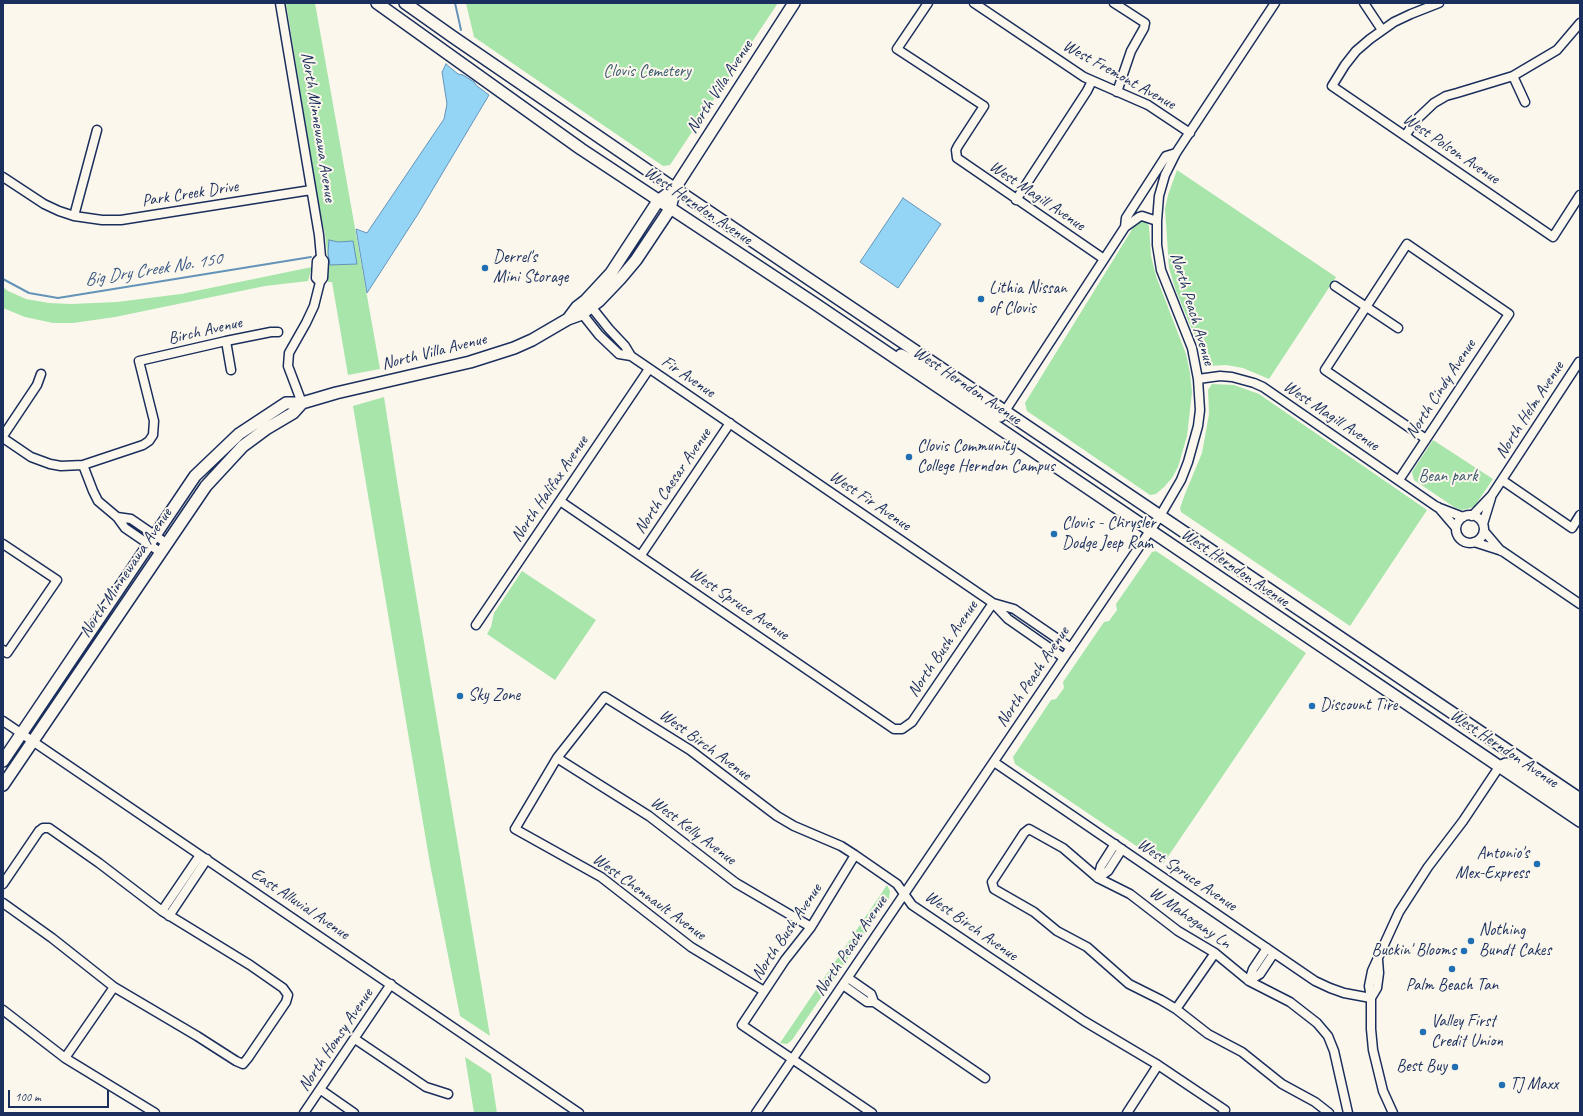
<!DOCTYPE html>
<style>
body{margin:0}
#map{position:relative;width:1583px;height:1116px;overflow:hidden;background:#fbf7ec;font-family:Caveat,sans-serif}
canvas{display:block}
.frame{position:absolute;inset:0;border:4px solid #1b2f5e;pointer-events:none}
.scale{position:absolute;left:8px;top:1090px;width:101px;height:18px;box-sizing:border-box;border:2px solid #1b2f5e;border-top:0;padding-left:5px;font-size:12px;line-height:14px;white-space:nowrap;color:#1b2f5e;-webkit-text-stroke:3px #fbf7ec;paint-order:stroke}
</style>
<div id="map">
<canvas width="1583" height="1116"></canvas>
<div class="frame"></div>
<div class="scale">100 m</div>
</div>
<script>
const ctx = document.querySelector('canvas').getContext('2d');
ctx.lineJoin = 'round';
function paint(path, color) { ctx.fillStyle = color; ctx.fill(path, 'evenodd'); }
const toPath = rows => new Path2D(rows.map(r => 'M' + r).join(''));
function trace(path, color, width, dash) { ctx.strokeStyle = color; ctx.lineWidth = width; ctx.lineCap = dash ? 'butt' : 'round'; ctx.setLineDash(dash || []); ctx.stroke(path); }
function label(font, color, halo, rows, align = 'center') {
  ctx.font = font + ' Caveat,sans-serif'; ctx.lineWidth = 4; ctx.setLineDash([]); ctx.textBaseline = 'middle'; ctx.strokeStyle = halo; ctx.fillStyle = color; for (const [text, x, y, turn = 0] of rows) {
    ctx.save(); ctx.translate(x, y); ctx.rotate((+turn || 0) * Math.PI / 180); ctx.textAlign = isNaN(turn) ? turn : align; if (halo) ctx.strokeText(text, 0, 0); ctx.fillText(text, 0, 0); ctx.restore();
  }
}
paint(toPath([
 [286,3,315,3,380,369,348,375,332,282,328,282,328,260,325,234,320,213],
 [466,3,778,3,670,165,663,166,474,37],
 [1177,170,1336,277,1269,379,1243,368,1226,365,1209,366,1203,362,1196,339,1176,291,1169,268,1165,209,1168,195],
 [1140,221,1146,222,1149,226,1151,256,1156,276,1186,354,1190,373,1192,392,1187,436,1178,467,1172,478,1164,487,1156,494,1150,495,1027,411,1025,403,1136,223],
 [312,267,308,281,265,286,115,317,73,323,53,323,25,317,3,308,3,287,8,291,26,299,49,303,71,304,117,302,181,294],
 [1212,384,1234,385,1259,394,1427,510,1350,626,1181,512,1180,508,1185,494,1202,453,1209,414,1208,390],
 [384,397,398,487,490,1036,460,1016,430,864,353,406],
 [1433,440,1493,479,1474,507,1462,510,1454,507,1414,480,1412,472],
 [1156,551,1306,653,1163,864,1015,764,1013,757,1051,700,1056,699,1064,688,1063,682,1104,622,1109,621,1117,610,1116,604,1152,552],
 [522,571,596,620,555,680,487,634,491,627,494,613],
 [887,885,890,891,889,898,792,1040,787,1044,780,1043],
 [465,1057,491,1074,497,1113,474,1113]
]), '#a7e5ab');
const water = toPath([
 [446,64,458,74,463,75,474,82,477,86,489,95,418,214,367,293,356,229,367,233,444,119,447,104,442,72,446,64],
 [903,198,941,224,898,288,860,262,903,198],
 [329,240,338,242,353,241,357,264,330,265,328,253,329,240]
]);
paint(water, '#94d5f5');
trace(water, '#6493b9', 1);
trace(toPath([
 [455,3,461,30],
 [3,279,29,293,58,298,311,257]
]), '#6493b9', 2);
const minor = toPath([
 [280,3,319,235,321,257,324,261,323,278,320,282,314,306,306,323,289,353,288,366,302,403],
 [928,3,897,49,984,106,958,146,956,150,957,158,1104,259],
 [974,3,1084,77,1148,105,1190,133],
 [1114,3,1145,23,1144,28,1131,51,1117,92],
 [1364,3,1382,30],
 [1439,3,1411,14,1394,22,1370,39,1356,51,1345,65,1332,86,1553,237,1580,195],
 [1513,76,1525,102],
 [1405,136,1416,120,1434,103,1446,96,1457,93,1513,76,1557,50,1580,23],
 [3,177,44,204,59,211,74,216,102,220,121,220,311,190],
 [1016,200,1087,91,1092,81],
 [74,216,97,130],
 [1125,227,1139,217,1142,216,1157,221],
 [320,282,316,278,317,261,321,257],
 [1335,286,1398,328],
 [589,304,609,329,625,346,631,356],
 [580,311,599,335,619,354,631,356,757,442,993,603,1008,619,1064,658],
 [226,341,231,370],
 [1198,379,1220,376,1232,377,1254,383,1263,387,1437,507,1463,517],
 [1005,411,1125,227,1126,218,1166,156,1176,153],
 [3,436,37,385,41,374],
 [3,438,31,457,50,464,61,466,83,465,93,491,98,501,117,517,125,528,160,552],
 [83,465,143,445,149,441,153,435,154,421,139,361,226,341,271,332,278,332],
 [1399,480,1509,314,1407,244,1325,370,1426,439],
 [1502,480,1572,528,1580,515],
 [560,501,894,729,902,729,912,722,993,603],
 [1438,507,1456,528],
 '1456 529a14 14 0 1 1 28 0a14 14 0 1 1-28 0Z',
 [1472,516,1492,495,1579,362,1580,363],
 [117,517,131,519,166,543],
 [1483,524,1491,498],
 [1484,531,1501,551],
 [1474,542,1502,551,1580,604],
 [3,544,57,580,7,653,3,650],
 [641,555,730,423],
 [993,603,1014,609,1071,648],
 [476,625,649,369],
 [3,721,579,1113],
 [557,758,649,816,736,883,811,927],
 [994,762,1315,981,1330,988,1344,993,1371,998],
 [1115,844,1101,866,1098,878,1108,871,1122,849],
 [855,855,811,927,785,960,742,1025,872,1113],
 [3,884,39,831,43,828,49,828,99,863,162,911,250,965,283,988,288,995,286,1002,248,1058,243,1064,236,1061,197,1036,114,987,52,938,3,903],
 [162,911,200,855],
 [169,916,207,859],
 [1267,948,1253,969,1249,981,1260,974,1274,953],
 [848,978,871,994,874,1002],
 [843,985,867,1002,874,1002,985,1078],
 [764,991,691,947,601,877,515,829,557,758,605,697,690,750,777,816,794,826,841,846,855,855,897,884,912,905,1084,1021,1158,1065,1225,1110,1223,1113],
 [1371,998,1377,988,1379,973,1378,960],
 [1176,1009,1215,953],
 [3,1010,65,1058,155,1113],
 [355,1039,426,1087,448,1094],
 [65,1058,114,987],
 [321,1090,354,1113],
 [304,1113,391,984],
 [756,1113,1160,516,1181,480,1188,462,1198,426,1200,410,1198,379,1192,348,1161,270,1157,245,1157,221,1159,196,1165,175,1176,153,1275,3],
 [1127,1113,1158,1065],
 [1329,1113,1315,1102,1282,1084,1242,1052,1208,1034,1176,1009,1161,1000,1129,984,1087,947,1057,931,1034,912,994,889,992,882,1024,833,1029,829,1063,848,1098,878,1130,894,1178,931,1215,953,1249,981,1290,1002,1317,1023,1328,1036,1334,1051,1348,1113],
 [1393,1113,1383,1091,1373,1050,1371,1029,1371,998,1369,986,1372,971,1399,912,1428,867,1463,821,1499,767]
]);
const major = toPath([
 [377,3,581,149,814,303,1580,821],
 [405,3,453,37,659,178,1580,799],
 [568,319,577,307,586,300,611,273,658,201,675,188],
 [901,355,914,362,994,415,1000,416,1005,411],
 [3,761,195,476,239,434,286,403,302,403,336,393,470,362,514,348,532,340,568,319,582,314,599,301,620,279,636,260,670,209,675,188,794,3],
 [1499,767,1506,764,1516,767,1580,810],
 [3,785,206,486,243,446,266,429,293,413,302,403]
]);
trace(minor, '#1b2f5e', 11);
trace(major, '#1b2f5e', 14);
trace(minor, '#fbf7ec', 8);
trace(major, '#fbf7ec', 11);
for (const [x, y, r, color] of [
 [485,268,4,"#1f6fb2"],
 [981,299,4,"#1f6fb2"],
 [909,457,4,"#1f6fb2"],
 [1054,534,4,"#1f6fb2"],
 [460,696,4,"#1f6fb2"],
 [1312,706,4,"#1f6fb2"],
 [1537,864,4,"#1f6fb2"],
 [1471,941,4,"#1f6fb2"],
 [1464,951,4,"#1f6fb2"],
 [1452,969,4,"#1f6fb2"],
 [1423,1032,4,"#1f6fb2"],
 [1455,1067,4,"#1f6fb2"],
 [1502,1085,4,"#1f6fb2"]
]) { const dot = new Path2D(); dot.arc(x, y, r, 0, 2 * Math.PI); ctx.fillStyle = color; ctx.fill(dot); trace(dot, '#fbf7ec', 1.5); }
label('17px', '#3e5c71', '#fbf7ec', [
 ["Clovis Cemetery",647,72],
 ["Bean park",1448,477]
]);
label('17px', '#1b2f5e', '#fbf7ec', [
 ["West Fremont Avenue",1119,75,29],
 ["North Villa Avenue",720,87,-57],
 ["North Minnewawa Avenue",318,127,81],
 ["West Polson Avenue",1451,149,34],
 ["Park Creek Drive",190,194,-9],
 ["West Magill Avenue",1037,196,34],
 ["West Herndon Avenue",698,206,34],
 ["North Peach Avenue",1192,309,73],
 ["Birch Avenue",205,331,-13],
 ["North Villa Avenue",434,352,-14],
 ["Fir Avenue",688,377,34],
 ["West Herndon Avenue",967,386,34],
 ["North Cindy Avenue",1441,389,-57],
 ["North Helm Avenue",1530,410,-57],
 ["West Magill Avenue",1331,416,34],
 ["North Caesar Avenue",673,481,-56],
 ["North Halifax Avenue",550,489,-56],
 ["West Fir Avenue",870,501,34],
 ["West Herndon Avenue",1235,568,34],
 ["North Minnewawa Avenue",126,573,-56],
 ["West Spruce Avenue",739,604,34],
 ["North Bush Avenue",943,649,-56],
 ["North Peach Avenue",1033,677,-56],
 ["West Birch Avenue",705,745,36],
 ["West Herndon Avenue",1504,749,34],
 ["West Kelly Avenue",693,831,37],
 ["West Spruce Avenue",1187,875,34],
 ["West Chennault Avenue",649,897,36],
 ["East Alluvial Avenue",300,904,34],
 ["W Mahogany Ln",1190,918,35],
 ["West Birch Avenue",971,926,35],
 ["North Bush Avenue",787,932,-56],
 ["North Peach Avenue",851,946,-56],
 ["North Homsy Avenue",336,1040,-56]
]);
label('17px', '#1b2f5e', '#fbf7ec', [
 ["Derrel's",493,258],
 ["Mini Storage",493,278],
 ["Lithia Nissan",989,289],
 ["of Clovis",989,309],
 ["Clovis Community",917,447],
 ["College Herndon Campus",917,467],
 ["Clovis - Chrysler",1062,524],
 ["Dodge Jeep Ram",1062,544],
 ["Sky Zone",468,696],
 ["Discount Tire",1320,706],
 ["Antonio's",1529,854,"right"],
 ["Mex-Express",1529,874,"right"],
 ["Nothing",1479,931],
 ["Bundt Cakes",1479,951],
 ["Buckin' Blooms",1456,951,"right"],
 ["Palm Beach Tan",1452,986,"center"],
 ["Valley First",1431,1022],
 ["Credit Union",1431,1042],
 ["Best Buy",1447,1067,"right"],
 ["TJ Maxx",1510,1085]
], 'left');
label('italic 18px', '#395884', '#fbf7ec', [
 ["Big Dry Creek No. 150",153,270,-9]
]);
</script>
